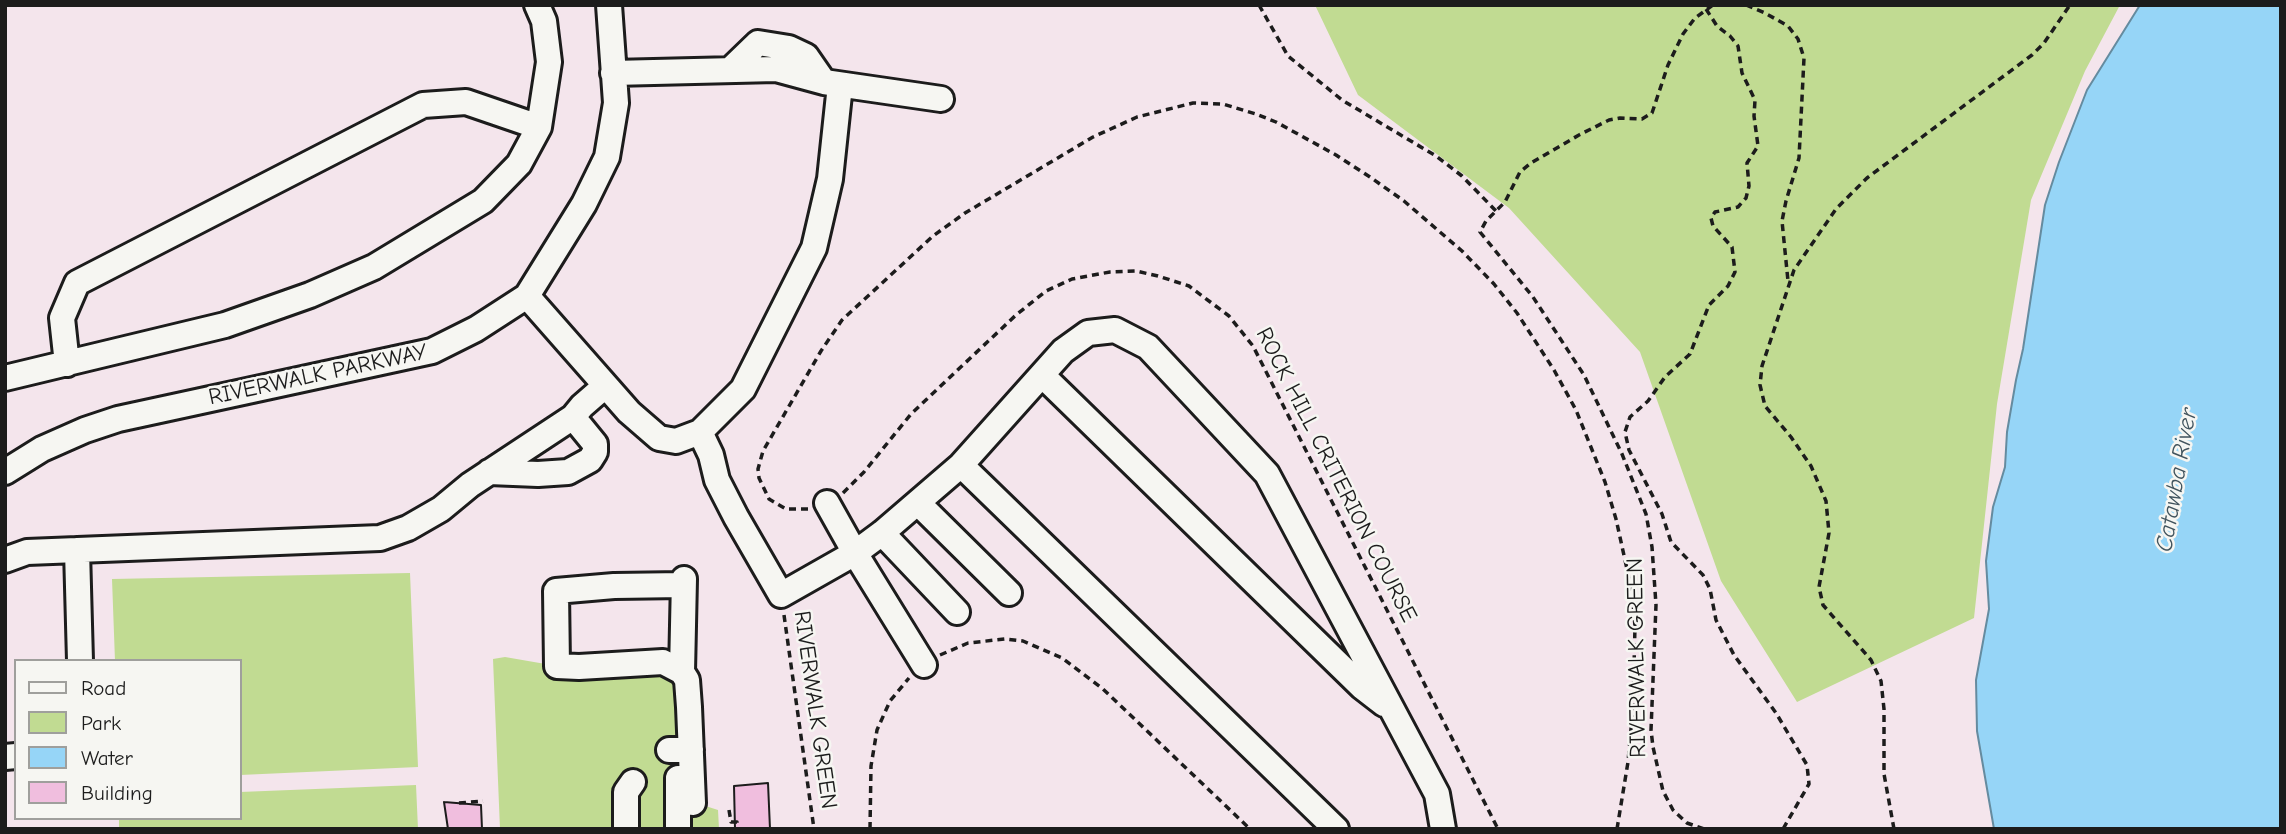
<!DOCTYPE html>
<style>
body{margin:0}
#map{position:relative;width:2286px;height:834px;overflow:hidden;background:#f4e5ec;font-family:"Comic Neue",sans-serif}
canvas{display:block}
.frame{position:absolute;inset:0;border:7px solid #1c1c1c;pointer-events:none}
.legend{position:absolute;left:14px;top:659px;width:228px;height:161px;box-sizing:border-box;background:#f6f6f2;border:2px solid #9f9f9c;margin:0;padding:9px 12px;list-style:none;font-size:21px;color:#1c1c1c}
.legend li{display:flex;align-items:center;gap:14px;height:35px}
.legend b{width:35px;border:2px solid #9f9f9c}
</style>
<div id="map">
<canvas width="2286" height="834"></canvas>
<div class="frame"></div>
<ul class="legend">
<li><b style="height:9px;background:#f6f6f2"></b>Road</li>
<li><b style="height:19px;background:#c1db92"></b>Park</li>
<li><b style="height:19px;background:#96d5f7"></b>Water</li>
<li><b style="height:19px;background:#f0bede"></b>Building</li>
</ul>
</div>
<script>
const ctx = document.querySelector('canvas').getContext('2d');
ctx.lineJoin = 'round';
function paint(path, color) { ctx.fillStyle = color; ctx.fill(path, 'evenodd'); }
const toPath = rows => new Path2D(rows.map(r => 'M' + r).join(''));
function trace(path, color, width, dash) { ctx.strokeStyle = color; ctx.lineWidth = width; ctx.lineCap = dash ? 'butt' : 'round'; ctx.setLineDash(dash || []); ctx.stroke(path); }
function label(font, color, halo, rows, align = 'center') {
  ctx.font = font + ' "Comic Neue",sans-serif'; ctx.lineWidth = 5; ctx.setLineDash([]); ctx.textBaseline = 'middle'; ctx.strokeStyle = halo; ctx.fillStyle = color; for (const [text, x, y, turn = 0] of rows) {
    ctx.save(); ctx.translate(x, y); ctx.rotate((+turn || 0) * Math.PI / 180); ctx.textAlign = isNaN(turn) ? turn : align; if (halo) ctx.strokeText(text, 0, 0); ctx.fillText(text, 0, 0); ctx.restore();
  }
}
paint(toPath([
 [1315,5,2120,5,2085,71,2031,200,1997,404,1974,618,1797,702,1721,581,1640,352,1509,208,1358,95],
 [410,573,418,767,240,775,240,661,115,661,112,579],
 [505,657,557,666,682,672,693,802,718,810,719,829,500,829,493,659],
 [416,785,418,829,119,829,119,818,240,818,240,792]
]), '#c1db92');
const water = toPath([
 [2140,5,2281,5,2281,829,1994,829,1977,731,1976,680,1989,609,1986,561,1993,507,2005,467,2007,432,2016,380,2023,349,2045,205,2059,162,2087,90,2140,5]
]);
paint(water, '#96d5f7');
trace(water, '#658b9f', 2);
const building = toPath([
 [768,783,770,829,735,829,734,786,768,783],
 [444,802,481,805,482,829,448,829,444,802]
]);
paint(building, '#f0bede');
trace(building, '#1c1c1c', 2);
const minor = toPath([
 [730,70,758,43,789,48,806,56,824,82],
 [613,73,776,69,824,82,941,99],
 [527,296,629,412,659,438,676,441,700,432,743,389,814,248,830,179,840,85],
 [67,364,62,318,77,283,423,105,466,102,539,127],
 [1042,375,1362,687,1384,704],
 [5,378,225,325,310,295,374,267,483,201,519,164,539,127,549,62,544,21,537,5],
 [700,432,711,455,717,480,736,517,781,595,855,553,827,503],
 [961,465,1336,829],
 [5,472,42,449,85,430,118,419,432,351,476,329,527,296,584,204,607,157,616,103,609,5],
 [489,472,538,474,568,472,590,460,595,452,595,444,573,417],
 [918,503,1009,593],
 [882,533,957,612],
 [77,550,80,661],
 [5,560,27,552,380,538,408,528,441,509,470,485,573,417,582,406,605,386],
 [683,585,614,586,556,591,557,666,579,667,663,662,682,672,687,680,689,707,693,803],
 [924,665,855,553,882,533,961,465,1063,351,1088,333,1115,330,1148,347,1267,474,1437,794,1443,829],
 [682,672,684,579],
 [669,750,691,750],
 [5,757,16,756],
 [626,829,626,792,633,782],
 [678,829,678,778]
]);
trace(minor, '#1c1c1c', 30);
trace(toPath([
 [1259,5,1288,56,1342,100,1436,156,1462,176,1496,211],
 [1746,5,1765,13,1788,26,1798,39,1804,58,1799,158,1786,201,1782,221,1788,281],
 [1706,9,1717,26,1730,36,1738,46,1742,73,1755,100,1754,116,1758,146,1747,163,1749,186,1746,198,1738,207,1715,212,1711,218,1713,226,1732,247,1735,272,1728,286,1709,305,1690,354,1665,377,1648,401,1630,417,1625,432,1629,450,1662,514,1671,542,1703,575,1710,589,1716,620,1734,655,1776,713,1807,765,1809,784,1783,829],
 [843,493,864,472,911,414,1016,315,1046,291,1072,279,1110,272,1136,271,1158,276,1189,286,1229,316,1253,346,1498,829],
 [808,509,786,509,769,499,759,478,758,469,763,451,821,351,842,320,933,236,965,213,1093,137,1137,117,1193,103,1223,104,1256,114,1276,122,1336,155,1370,177,1404,201,1462,251,1494,284,1517,313,1554,370,1576,410,1605,482,1616,519,1632,592,1635,626,1633,707,1628,762,1617,829],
 [784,615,814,829],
 [940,655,968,643,1005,639,1023,641,1062,658,1103,689,1250,829],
 [459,803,483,801],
 [729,810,731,822,737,822,737,829],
 [870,829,871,766,877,730,890,701,909,678],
 [1704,829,1687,823,1673,810,1663,791,1653,747,1651,730,1656,605,1652,547,1646,514,1622,454,1584,375,1533,297,1480,232,1486,221,1505,202,1520,172,1531,163,1579,135,1609,120,1620,118,1642,119,1652,113,1668,65,1683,34,1695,18,1713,5],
 [1894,829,1884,774,1884,709,1881,681,1871,660,1823,605,1819,587,1829,533,1826,501,1811,466,1791,437,1765,406,1760,385,1762,366,1794,270,1836,209,1867,178,2032,55,2044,43,2070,5]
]), '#1c1c1c', 3.5, [7, 5]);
trace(minor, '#f6f6f2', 24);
label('23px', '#1c1c1c', '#f6f6f2', [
 ["RIVERWALK PARKWAY",318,375,-12],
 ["ROCK HILL CRITERION COURSE",1336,475,63],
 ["RIVERWALK GREEN",1637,658,-91],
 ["RIVERWALK GREEN",815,710,82]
]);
label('italic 24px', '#41545e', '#f6f6f2', [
 ["Catawba River",2177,480,-80]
]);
</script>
